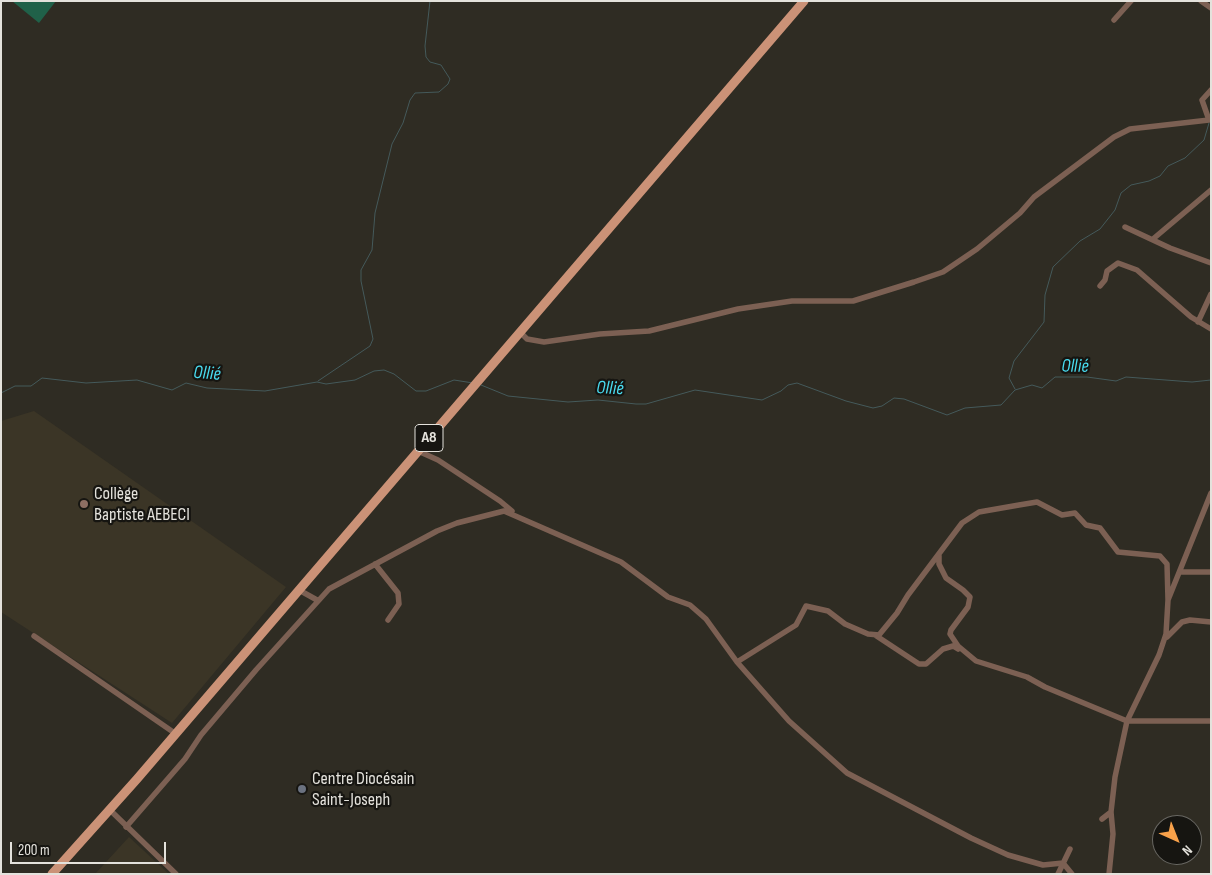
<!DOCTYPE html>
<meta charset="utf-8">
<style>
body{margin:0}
#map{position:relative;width:1212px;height:875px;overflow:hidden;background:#2f2c23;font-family:"Sofia Sans Condensed",sans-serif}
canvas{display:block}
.frame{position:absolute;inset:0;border:2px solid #e4e2dc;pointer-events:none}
.north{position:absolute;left:1152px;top:815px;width:50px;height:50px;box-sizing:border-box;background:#161511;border:1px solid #686762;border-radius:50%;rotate:136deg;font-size:14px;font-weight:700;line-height:20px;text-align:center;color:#e4e2dc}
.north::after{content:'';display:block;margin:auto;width:18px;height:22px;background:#f8a14a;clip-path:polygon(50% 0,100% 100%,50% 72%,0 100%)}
.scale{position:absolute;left:10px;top:842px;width:156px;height:22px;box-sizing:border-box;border:2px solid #e4e2dc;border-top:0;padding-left:6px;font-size:15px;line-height:18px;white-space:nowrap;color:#e4e2dc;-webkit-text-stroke:4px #161511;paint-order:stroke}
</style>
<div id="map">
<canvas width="1212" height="875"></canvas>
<div class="frame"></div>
<div class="north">N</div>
<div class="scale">200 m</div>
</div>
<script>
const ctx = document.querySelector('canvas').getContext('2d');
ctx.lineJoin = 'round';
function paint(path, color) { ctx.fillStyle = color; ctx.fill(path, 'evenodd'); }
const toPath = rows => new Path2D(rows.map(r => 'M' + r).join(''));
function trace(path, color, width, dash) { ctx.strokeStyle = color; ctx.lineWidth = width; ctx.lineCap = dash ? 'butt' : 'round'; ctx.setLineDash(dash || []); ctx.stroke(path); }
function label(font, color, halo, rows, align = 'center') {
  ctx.font = font + ' "Sofia Sans Condensed",sans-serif'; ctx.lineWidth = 4.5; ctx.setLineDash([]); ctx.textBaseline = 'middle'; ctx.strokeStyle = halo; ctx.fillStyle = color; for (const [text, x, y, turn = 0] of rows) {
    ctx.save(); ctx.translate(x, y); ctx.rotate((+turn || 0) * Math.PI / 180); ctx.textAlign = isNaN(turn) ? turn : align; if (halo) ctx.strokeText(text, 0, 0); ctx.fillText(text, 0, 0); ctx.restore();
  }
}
paint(toPath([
 [34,411,286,587,172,723,1,612,1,421],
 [129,837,169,874,95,874]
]), '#3b3526');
paint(toPath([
 [12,1,56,1,39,23]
]), '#206149');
trace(toPath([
 [318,381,370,346,373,339,361,281,361,270,372,250,375,213,392,144,403,123,410,100,415,93,439,92,448,84,450,79,441,65,430,62,426,57,425,46,430,1],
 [481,385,508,396,568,402,598,400,636,404,646,404,695,390,762,400,781,391,788,385,797,383,846,401,873,408,882,406,894,398,904,399,947,415,965,408,1001,405,1015,390,1032,385,1042,388,1055,377,1087,377,1116,381,1126,377,1192,382,1211,380],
 [1015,389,1009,378,1014,361,1044,322,1045,295,1053,267,1080,241,1100,229,1115,210,1121,193,1131,185,1149,181,1160,176,1168,166,1185,158,1204,140,1209,123],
 [1,393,15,386,31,386,42,378,86,383,137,380,172,390,186,383,207,388,265,391,317,382,326,384,355,380,374,371,384,370,394,374,416,391,426,391,454,380,473,383]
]), '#455a5b', 1);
trace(toPath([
 [1201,1,1211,8],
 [1114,20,1131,1],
 [1125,227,1170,248,1211,263],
 [1153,239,1211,190],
 [1100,286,1105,280,1107,271,1118,263,1137,270,1191,317,1211,329],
 [1198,322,1211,294],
 [520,332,527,339,544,342,600,334,649,331,738,309,792,301,853,301,914,282,943,272,977,249,1020,213,1034,197,1114,137,1130,129,1209,120,1202,100,1211,90],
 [418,451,438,460,500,501,512,511],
 [939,556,939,564,946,578,963,590,970,597,968,607,951,630,950,634,958,646,976,661,1027,677,1045,687,1127,721,1211,721],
 [375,564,398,593,399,604,388,620],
 [1180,572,1211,572],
 [299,590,317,600],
 [875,635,919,664,926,664,943,649,953,646,958,649],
 [34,636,176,734],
 [1167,637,1182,622,1190,620,1211,622],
 [737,662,796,625,806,606,828,611,845,624,868,634,879,635,897,613,908,595,962,523,979,512,1019,505,1037,502,1062,515,1075,513,1086,525,1100,528,1118,552,1160,556,1167,564,1168,600],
 [110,810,176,874],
 [1102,819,1111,812],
 [126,827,185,759,201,735,256,670,329,589,437,531,457,523,504,511,621,562,668,597,690,605,706,619,737,662,789,721,847,773,971,838,1008,855,1043,865,1063,863,1072,874],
 [1058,874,1070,849],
 [1109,874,1113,834,1111,812,1115,777,1127,721,1159,655,1166,634,1168,600,1211,493]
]), '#7c6053', 5.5);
trace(toPath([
 [52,874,137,779,804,1]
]), '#cb9277', 9);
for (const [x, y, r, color] of [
 [84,504,5,"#8d6e63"],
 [302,789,5,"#6b7280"]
]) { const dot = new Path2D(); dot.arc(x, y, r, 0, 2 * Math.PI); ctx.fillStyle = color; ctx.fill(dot); trace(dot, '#161511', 2); }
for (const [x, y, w] of [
 [429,438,28]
]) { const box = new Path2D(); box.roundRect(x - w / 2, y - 13.5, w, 27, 4); ctx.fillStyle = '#161511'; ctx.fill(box); trace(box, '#e4e2dc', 1); }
label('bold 16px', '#e4e2dc', null, [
 ["A8",429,438]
]);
label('18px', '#e4e2dc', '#161511', [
 ["Collège",94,494],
 ["Baptiste AEBECI",94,515],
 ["Centre Diocésain",312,779],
 ["Saint-Joseph",312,800]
], 'left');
label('italic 19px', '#49dbef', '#161511', [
 ["Ollié",1075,367,1],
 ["Ollié",207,374,4],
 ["Ollié",610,389,3]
]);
</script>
